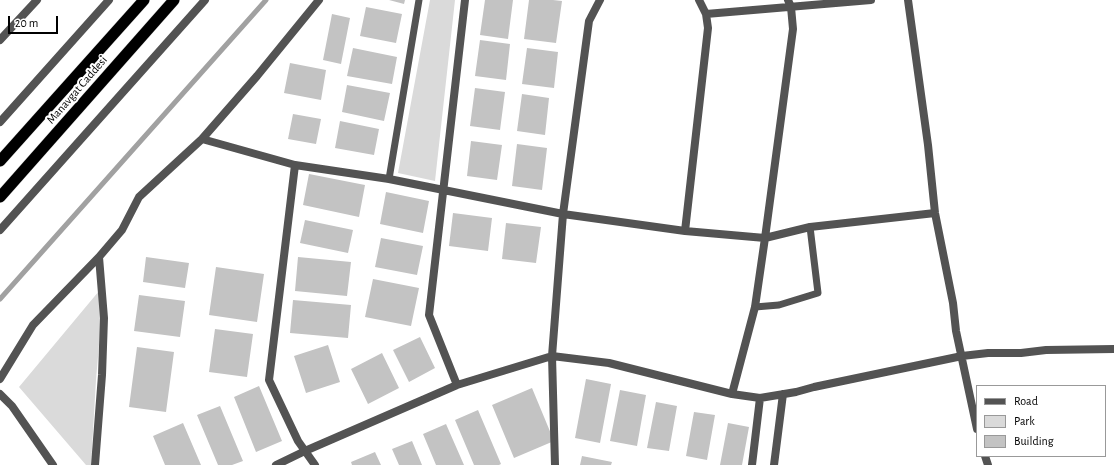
<!DOCTYPE html>
<style>
body{margin:0}
#map{position:relative;width:1114px;height:465px;overflow:hidden;background:#fff;font-family:"Alegreya Sans",sans-serif}
canvas{display:block}
.legend{position:absolute;left:976px;top:385px;width:130px;height:72px;box-sizing:border-box;background:#fff;border:1px solid #999;margin:0;padding:5px 7px;list-style:none;font-size:12px;color:#000}
.legend li{display:flex;align-items:center;gap:8px;height:20px}
.legend b{width:20px;border:1px solid #999}
.scale{position:absolute;left:8px;top:16px;width:50px;height:18px;box-sizing:border-box;border:2px solid #000;border-top:0;padding-left:5px;font-size:12px;line-height:14px;white-space:nowrap;color:#000;-webkit-text-stroke:3px #fff;paint-order:stroke}
</style>
<div id="map">
<canvas width="1114" height="465"></canvas>
<ul class="legend">
<li><b style="height:5px;background:#535353"></b>Road</li>
<li><b style="height:11px;background:#dadada"></b>Park</li>
<li><b style="height:11px;background:#c3c3c3"></b>Building</li>
</ul>
<div class="scale">20 m</div>
</div>
<script>
const ctx = document.querySelector('canvas').getContext('2d');
ctx.lineJoin = 'round';
function paint(path, color) { ctx.fillStyle = color; ctx.fill(path, 'evenodd'); }
const toPath = rows => new Path2D(rows.map(r => 'M' + r).join(''));
function trace(path, color, width, dash) { ctx.strokeStyle = color; ctx.lineWidth = width; ctx.lineCap = dash ? 'butt' : 'round'; ctx.setLineDash(dash || []); ctx.stroke(path); }
function label(font, color, halo, rows, align = 'center') {
  ctx.font = font + ' "Alegreya Sans",sans-serif'; ctx.lineWidth = 4; ctx.setLineDash([]); ctx.textBaseline = 'middle'; ctx.strokeStyle = halo; ctx.fillStyle = color; for (const [text, x, y, turn = 0] of rows) {
    ctx.save(); ctx.translate(x, y); ctx.rotate((+turn || 0) * Math.PI / 180); ctx.textAlign = isNaN(turn) ? turn : align; if (halo) ctx.strokeText(text, 0, 0); ctx.fillText(text, 0, 0); ctx.restore();
  }
}
paint(toPath([
 [430,0,455,0,435,181,398,173],
 [104,285,96,380,91,465,86,465,19,387]
]), '#dadada');
trace(toPath([
 [0,299,266,0]
]), '#a1a1a1', 5);
paint(toPath([
 [389,0,405,0,404,4],
 [485,0,513,0,508,39,480,35],
 [529,0,553,0,562,1,556,43,524,39],
 [366,7,402,14,396,43,360,36],
 [332,14,350,18,341,64,323,60],
 [480,40,510,44,506,80,475,76],
 [353,48,397,57,392,84,347,76],
 [527,48,558,52,554,88,522,84],
 [290,63,326,70,321,100,284,93],
 [347,85,390,93,384,121,342,112],
 [475,88,505,92,500,130,470,126],
 [522,94,549,98,545,135,517,131],
 [293,114,321,119,316,144,288,139],
 [340,121,379,129,374,155,335,148],
 [471,141,502,145,497,180,467,176],
 [517,144,547,148,542,190,512,186],
 [309,174,365,185,359,217,303,205],
 [386,192,429,201,423,233,380,224],
 [453,213,492,218,488,251,449,246],
 [305,220,353,230,348,253,300,243],
 [506,223,541,227,536,263,502,259],
 [381,238,423,246,417,275,375,267],
 [146,257,189,263,185,288,143,282],
 [298,257,351,262,347,296,295,291],
 [216,267,264,274,257,322,209,315],
 [373,279,419,288,411,326,365,317],
 [139,295,185,301,180,337,134,331],
 [293,300,351,305,348,338,290,333],
 [215,329,253,334,247,377,209,372],
 [420,337,435,368,409,382,393,350],
 [328,345,340,382,306,393,294,356],
 [137,347,174,352,166,412,129,407],
 [382,353,399,388,368,404,351,369],
 [586,379,611,384,600,443,575,438],
 [259,386,282,441,256,452,234,397],
 [532,388,554,441,514,458,492,405],
 [620,390,646,395,637,446,610,441],
 [656,402,677,406,669,451,647,448],
 [220,406,243,461,232,465,218,465,197,415],
 [478,410,501,464,499,465,474,465,455,420],
 [694,412,715,415,707,460,686,456],
 [183,423,201,465,165,465,153,436],
 [728,423,749,427,742,465,720,465],
 [446,424,464,465,436,465,423,434],
 [412,441,422,465,399,465,392,449],
 [375,452,381,465,352,465,351,462],
 [582,456,612,462,611,465,580,465]
]), '#c3c3c3');
const trunk = toPath([
 [0,161,144,0],
 [0,197,174,0]
]);
trace(trunk, '#dbdbdb', 12);
trace(toPath([
 [389,179,419,0],
 [755,307,779,305,818,293,810,227]
]), '#535353', 7);
trace(toPath([
 [908,0,928,145,935,213,953,303,956,331,977,429],
 [706,14,871,0],
 [0,40,37,0],
 [202,139,295,165,389,179,563,214,685,231,765,238,810,227,935,213],
 [295,165,269,380,298,441,315,465],
 [685,231,708,28,706,14,699,0],
 [0,379,33,325,99,257],
 [457,385,429,315,465,0],
 [0,394,12,406,53,465],
 [732,394,755,307,765,238,793,29,791,7,788,0],
 [985,456,988,465],
 [95,465,102,375,104,318,99,257,122,230,139,197,202,139,257,76,319,0],
 [276,465,305,451,457,385,552,356,609,363,732,394,760,398,796,392,814,387,962,356,988,353,1021,353,1046,350,1114,349],
 [555,465,552,356,563,214,589,21,600,0],
 [752,465,760,398],
 [774,465,783,394]
]), '#535353', 8);
trace(toPath([
 [0,122,109,0],
 [0,230,205,0]
]), '#535353', 8);
trace(trunk, '#000', 11);
label('12px', '#000', '#fff', [
 ["Manavgat Caddesi",77,90,-49]
]);
</script>
